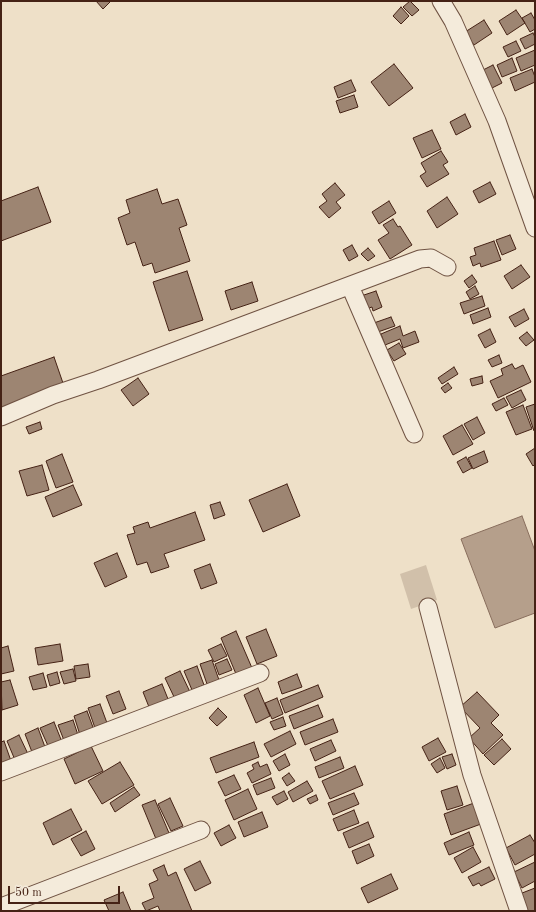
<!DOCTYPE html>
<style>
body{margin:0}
#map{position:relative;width:536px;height:912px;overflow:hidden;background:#eee0c8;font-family:"Old Standard TT",serif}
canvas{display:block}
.frame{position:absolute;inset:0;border:2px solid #452215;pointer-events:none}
.scale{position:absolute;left:8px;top:886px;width:112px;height:18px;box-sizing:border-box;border:2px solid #452215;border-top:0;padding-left:5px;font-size:12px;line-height:14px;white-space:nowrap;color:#452215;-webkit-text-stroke:3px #f4ebdb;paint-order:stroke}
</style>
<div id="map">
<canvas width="536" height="912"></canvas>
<div class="frame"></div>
<div class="scale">50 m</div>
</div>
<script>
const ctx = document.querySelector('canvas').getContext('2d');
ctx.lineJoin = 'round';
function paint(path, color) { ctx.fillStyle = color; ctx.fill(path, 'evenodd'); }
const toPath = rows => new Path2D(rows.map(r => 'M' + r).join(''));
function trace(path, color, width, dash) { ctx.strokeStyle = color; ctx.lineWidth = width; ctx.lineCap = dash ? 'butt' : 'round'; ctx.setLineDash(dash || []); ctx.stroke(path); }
paint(toPath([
 [426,565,437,600,411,609,400,574]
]), '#d1c0aa');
const water = toPath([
 [522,516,535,551,535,613,495,628,461,539,522,516]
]);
paint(water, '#b59f8b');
trace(water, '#886d5c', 1);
const building = toPath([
 [96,1,111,1,103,9,96,1],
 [410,1,419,10,412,16,403,7,410,1],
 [401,7,409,16,401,24,393,16,401,7],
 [516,10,525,23,507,35,499,21,516,10],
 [531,13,535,20,535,29,530,32,522,18,531,13],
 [484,20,492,33,474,45,465,32,484,20],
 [533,33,535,37,535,44,525,49,520,39,533,33],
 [516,41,521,51,508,57,503,47,516,41],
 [535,50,535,65,521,71,516,58,535,50],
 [512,58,517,71,502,77,497,65,512,58],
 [394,64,413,88,389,106,371,82,394,64],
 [493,65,502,83,492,88,483,70,493,65],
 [532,69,535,77,535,82,515,91,510,78,532,69],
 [351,80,356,91,338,98,334,87,351,80],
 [354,95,358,107,340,113,336,101,354,95],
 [465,114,471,127,456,135,450,122,465,114],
 [432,130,441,149,422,158,413,138,432,130],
 [441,151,448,162,443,165,449,174,427,187,420,176,426,172,421,163,441,151],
 [490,182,496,194,479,203,473,191,490,182],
 [335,183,345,195,336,202,341,208,329,218,319,207,327,201,322,194,335,183],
 [38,187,51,222,1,241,1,201,38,187],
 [157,189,162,204,178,199,187,225,179,228,190,261,155,273,152,263,143,266,135,242,127,245,118,218,130,213,126,200,157,189],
 [447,197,458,214,437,228,427,211,447,197],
 [389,201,396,213,379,224,372,212,389,201],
 [393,219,398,227,400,226,412,245,390,259,378,240,389,233,383,225,393,219],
 [510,235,516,249,502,255,496,240,510,235],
 [494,241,501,260,481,267,480,263,473,266,470,257,476,255,474,248,494,241],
 [352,245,358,256,349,261,343,250,352,245],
 [368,248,375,256,368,261,361,254,368,248],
 [521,265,530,277,512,289,504,276,521,265],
 [187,271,203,320,169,331,153,282,187,271],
 [472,275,477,282,469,288,464,281,472,275],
 [252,282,258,301,231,310,225,291,252,282],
 [475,286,479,294,470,299,466,292,475,286],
 [376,291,382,307,373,311,372,307,363,310,358,297,376,291],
 [482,296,485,306,464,314,460,303,482,296],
 [488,308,491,317,473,324,470,315,488,308],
 [524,309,529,319,515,327,509,317,524,309],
 [391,317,395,326,375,333,371,324,391,317],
 [400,326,403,336,415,331,419,342,403,348,400,339,385,345,381,334,400,326],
 [490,329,496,342,485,348,478,335,490,329],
 [527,332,534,340,526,346,519,338,527,332],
 [399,343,406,354,394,361,387,350,399,343],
 [499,355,502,363,492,367,488,360,499,355],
 [54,357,64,386,1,408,1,376,54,357],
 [512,364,515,369,523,365,531,382,498,398,490,381,503,375,501,369,512,364],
 [454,367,458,374,442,384,438,378,454,367],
 [482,376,483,383,472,386,470,379,482,376],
 [138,378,149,394,133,406,121,390,138,378],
 [448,383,452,388,445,393,441,388,448,383],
 [521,390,526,400,512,408,506,397,521,390],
 [504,398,508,405,496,411,492,404,504,398],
 [535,404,535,431,534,431,526,407,535,404],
 [523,405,532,429,516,435,506,412,523,405],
 [477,417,485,433,473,440,464,424,477,417],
 [40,422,42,429,29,434,26,427,40,422],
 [462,425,473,444,453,455,443,436,462,425],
 [535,448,535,464,533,466,526,454,535,448],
 [484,451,488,462,473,469,468,458,484,451],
 [62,454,73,482,56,488,46,461,62,454],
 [466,457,472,468,463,473,457,462,466,457],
 [42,465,49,490,27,496,19,471,42,465],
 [287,484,300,516,263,532,249,500,287,484],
 [73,485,82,505,53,517,45,497,73,485],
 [220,502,225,515,214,519,210,505,220,502],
 [195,512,205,540,164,554,169,567,151,573,147,562,137,565,127,535,135,533,133,527,148,522,150,528,195,512],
 [117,553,127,577,105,587,94,563,117,553],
 [210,564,217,583,201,589,194,570,210,564],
 [266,629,277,656,257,664,246,637,266,629],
 [236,631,252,668,236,674,221,638,236,631],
 [60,644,63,661,38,665,35,648,60,644],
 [221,644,227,656,214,662,208,650,221,644],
 [8,646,14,671,1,674,1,648,8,646],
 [227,659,232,670,219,675,215,664,227,659],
 [212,660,219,680,207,684,200,664,212,660],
 [88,664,90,677,76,679,74,666,88,664],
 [197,666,204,685,192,690,184,671,197,666],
 [73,669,76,681,64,684,60,672,73,669],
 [180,671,190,692,175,699,165,678,180,671],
 [57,672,60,683,50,686,47,675,57,672],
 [43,673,47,687,33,690,29,677,43,673],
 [297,674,302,687,282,694,278,682,297,674],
 [10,680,18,705,2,710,1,682,10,680],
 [162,684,168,699,149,707,143,692,162,684],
 [318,685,323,697,285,713,280,700,318,685],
 [258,688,270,716,256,723,244,695,258,688],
 [119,691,126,709,113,714,106,696,119,691],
 [477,692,499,715,491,723,503,735,483,754,469,738,480,728,460,707,477,692],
 [277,698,283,714,272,719,265,703,277,698],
 [100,704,107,723,95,728,88,708,100,704],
 [318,705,323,717,294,729,289,716,318,705],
 [218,708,227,717,217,726,209,718,218,708],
 [87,711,94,730,80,735,74,716,87,711],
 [283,717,286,726,274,730,270,722,283,717],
 [333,719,338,732,305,745,300,732,333,719],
 [73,720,79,738,65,743,58,725,73,720],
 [54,722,62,742,49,748,40,728,54,722],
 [38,728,45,747,32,752,25,734,38,728],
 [290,731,296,744,271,757,264,744,290,731],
 [19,735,28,754,15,760,7,741,19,735],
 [438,738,446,752,429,761,422,747,438,738],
 [502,739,511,749,494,765,484,755,502,739],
 [331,740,336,751,315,761,310,749,331,740],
 [4,741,11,761,1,765,1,742,4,741],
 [254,742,259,757,216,773,210,758,254,742],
 [91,746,103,771,75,784,64,759,91,746],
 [285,754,290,765,279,771,273,761,285,754],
 [452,754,456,765,447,769,442,757,452,754],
 [340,757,344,768,319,778,315,767,340,757],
 [440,758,445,768,437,773,431,764,440,758],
 [120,762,134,785,102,804,88,781,120,762],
 [258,762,260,767,267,764,271,774,252,783,247,773,254,769,252,765,258,762],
 [355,766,363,785,330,799,322,781,355,766],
 [289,773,295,781,287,786,282,778,289,773],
 [234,775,241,789,225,796,218,782,234,775],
 [271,778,275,788,257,795,253,785,271,778],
 [307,781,313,791,293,802,288,792,307,781],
 [457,786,463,805,447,810,441,791,457,786],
 [134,787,140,795,115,812,110,803,134,787],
 [248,789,257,809,234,820,225,800,248,789],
 [284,791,288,799,277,805,272,797,284,791],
 [354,793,359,804,333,815,328,803,354,793],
 [316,795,318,800,310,804,307,799,316,795],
 [170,798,183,826,171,831,158,804,170,798],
 [155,800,169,833,156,839,142,805,155,800],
 [474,803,481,824,451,835,444,814,474,803],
 [71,809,82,830,53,845,43,823,71,809],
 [354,810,359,823,338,831,333,819,354,810],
 [262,812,268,827,244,837,238,822,262,812],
 [368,822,374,837,349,848,343,833,368,822],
 [229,825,236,838,221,846,214,833,229,825],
 [86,831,95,849,81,856,71,839,86,831],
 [469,832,474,845,449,855,444,843,469,832],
 [530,835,535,843,535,854,515,865,506,848,530,835],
 [369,844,374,856,357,864,352,851,369,844],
 [473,847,481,862,462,873,454,858,473,847],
 [200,861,211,883,195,891,184,869,200,861],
 [535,862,535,881,522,888,514,872,535,862],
 [164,865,168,876,176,872,192,911,160,911,158,906,146,911,142,903,154,898,149,884,158,880,153,870,164,865],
 [489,867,495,879,481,886,479,883,473,886,468,877,489,867],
 [391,874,398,889,368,903,361,888,391,874],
 [535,888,535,910,533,911,523,911,517,895,535,888],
 [123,892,131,911,109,911,104,900,123,892]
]);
paint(building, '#9d8572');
trace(building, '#452215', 1);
const minor = toPath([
 [441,1,453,21,497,121,535,228],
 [350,286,414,434],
 [1,417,53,395,98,380,420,259,431,258,447,267],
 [428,607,472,775,519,911],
 [1,772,260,673],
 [1,907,201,830]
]);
trace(minor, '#6f5242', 19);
trace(minor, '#f4ebdb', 17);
</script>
